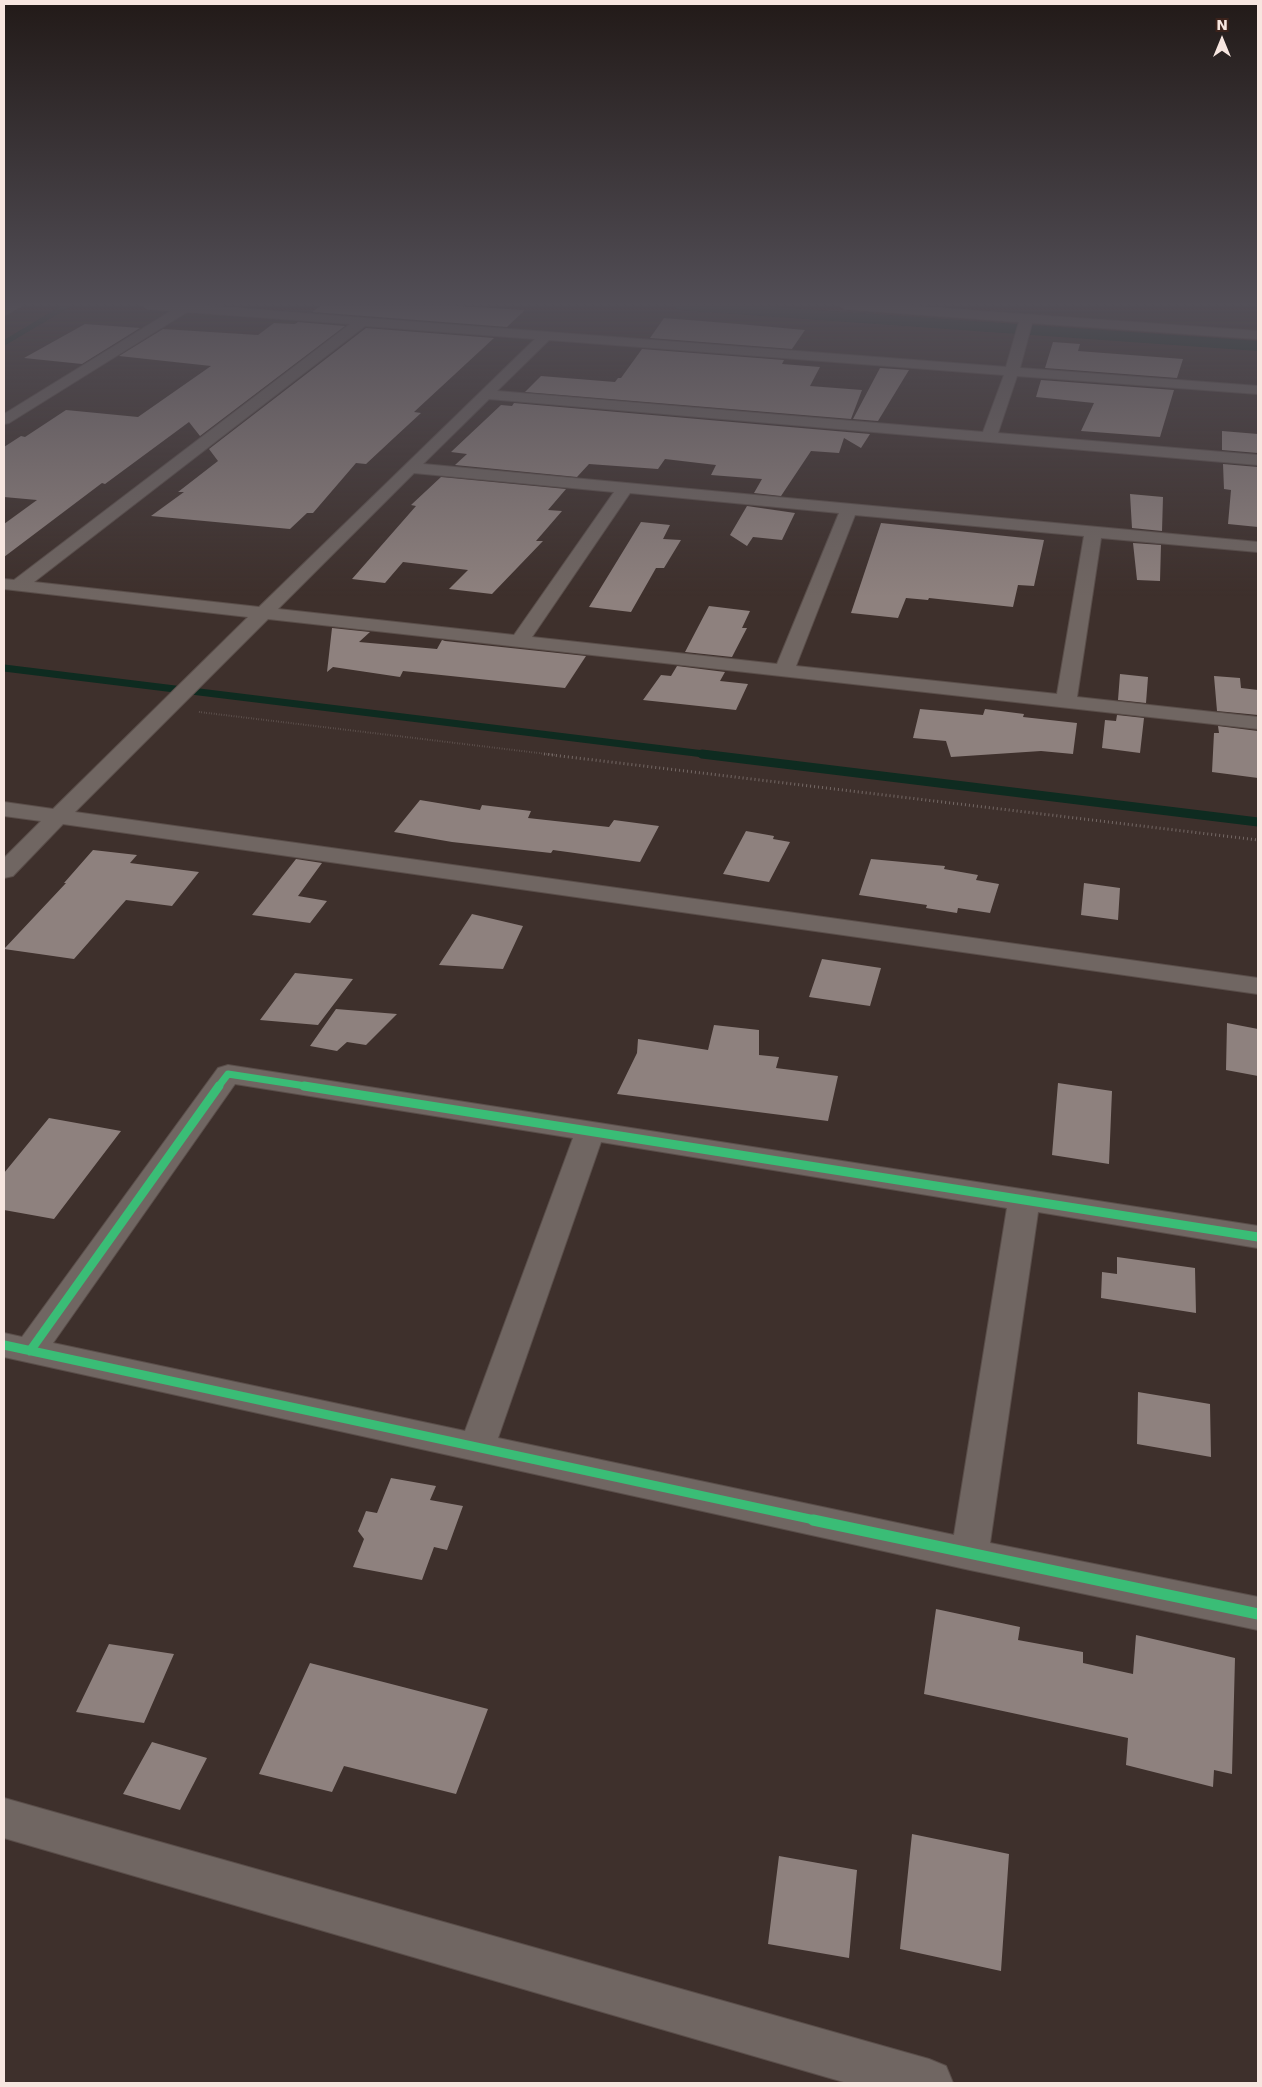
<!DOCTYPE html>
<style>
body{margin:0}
#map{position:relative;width:1262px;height:2087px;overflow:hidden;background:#3e302c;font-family:"DejaVu Sans",sans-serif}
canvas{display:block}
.frame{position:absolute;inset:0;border:5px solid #f7e6e0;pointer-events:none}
.north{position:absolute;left:1197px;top:15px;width:50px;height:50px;-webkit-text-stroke:4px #3b221b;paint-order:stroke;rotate:0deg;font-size:14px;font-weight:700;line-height:20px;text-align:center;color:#f7e6e0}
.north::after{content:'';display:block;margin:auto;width:18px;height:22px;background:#f7e6e0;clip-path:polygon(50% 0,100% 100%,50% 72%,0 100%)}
</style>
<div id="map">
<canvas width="1262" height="2087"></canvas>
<div class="frame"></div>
<div class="north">N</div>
</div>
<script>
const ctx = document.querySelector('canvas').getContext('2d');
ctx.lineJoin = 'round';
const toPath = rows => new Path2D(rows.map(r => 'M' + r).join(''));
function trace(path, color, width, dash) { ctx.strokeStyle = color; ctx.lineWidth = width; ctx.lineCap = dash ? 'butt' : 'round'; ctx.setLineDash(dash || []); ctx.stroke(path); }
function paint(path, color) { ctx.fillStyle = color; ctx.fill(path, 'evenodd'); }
trace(toPath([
 [4,343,68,305]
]), '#0e2b20', 5);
trace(toPath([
 [4,668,712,755]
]), '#0e2b20', 7);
trace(toPath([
 [702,754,1258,822]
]), '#0e2b20', 9);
paint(toPath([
 [671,305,744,305,1258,341,1258,351,679,310,671,305]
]), '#0e2b20');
paint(toPath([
 [322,305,440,305,525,310,507,327,312,312],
 [664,318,739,324,805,330,792,349,650,338],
 [298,322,345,326,200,436,189,422,105,484,102,483,4,557,4,524,37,500,4,497,4,447,21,436,25,437,66,410,138,417,211,366,119,356,163,329,258,335,274,323,295,324],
 [85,324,140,328,82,364,24,358],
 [366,328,494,338,414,412,421,413,395,437,366,464,356,463,313,513,307,513,290,529,151,516,184,492,178,492,218,461,209,449],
 [1053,342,1080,344,1078,351,1183,359,1177,378,1045,368],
 [642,349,784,360,782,364,820,367,810,386,862,390,851,419,525,392,541,376,615,382,618,378,621,378],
 [880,368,909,370,878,421,853,419],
 [1041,380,1174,390,1160,437,1081,431,1094,403,1036,397],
 [514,403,847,432,845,435,847,432,870,434,861,448,844,438,839,453,811,451,781,496,754,493,762,479,711,475,716,465,665,459,658,469,589,464,577,477,455,465,467,454,451,452,501,405,512,406],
 [1222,431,1258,434,1258,453,1222,450],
 [1223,464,1258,467,1258,527,1228,524,1231,490,1224,489],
 [441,477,566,489,548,510,562,511,536,541,543,541,492,594,449,589,468,570,403,562,385,583,352,579,416,506,411,505],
 [1130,494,1163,497,1162,531,1132,528],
 [747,506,795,513,782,540,753,537,747,546,730,535],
 [641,522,670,525,663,539,681,540,664,568,656,568,631,612,589,607],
 [881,523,1044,540,1034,586,1018,585,1013,607,929,598,928,600,906,598,898,618,851,613],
 [1133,543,1161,545,1160,581,1137,580],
 [709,606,750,611,742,628,747,628,732,657,685,652],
 [332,628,370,632,359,642,437,649,442,640,445,641,586,656,565,688,403,671,400,677,333,667,327,672],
 [677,666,725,672,720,681,748,684,736,710,643,700,661,675,671,676],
 [1120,674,1148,677,1146,703,1118,700],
 [1214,676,1240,678,1241,688,1258,690,1258,715,1217,711],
 [920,709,983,715,985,709,1024,714,1023,717,1077,723,1073,754,1041,751,951,757,946,741,913,738],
 [1117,715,1144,718,1140,753,1102,748,1105,720,1116,721],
 [1218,726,1258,731,1258,778,1212,772,1214,733,1219,733],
 [420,800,480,810,482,805,531,811,528,818,609,827,614,820,659,826,640,862,553,850,551,853,452,842,394,832],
 [746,831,774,836,773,839,790,842,769,882,723,874],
 [93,850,137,855,130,863,199,872,172,906,126,900,74,959,4,949,66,883,64,883],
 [296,859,322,863,298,896,327,901,310,923,252,915],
 [871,859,945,866,944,869,978,875,976,880,999,884,990,913,958,908,957,913,926,908,927,905,859,895],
 [1084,883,1120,888,1118,920,1081,915],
 [472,914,523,926,503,969,439,965],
 [822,959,881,968,870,1006,809,997],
 [295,973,353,979,318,1025,260,1020],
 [336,1009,397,1014,366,1045,347,1042,337,1051,310,1046],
 [1227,1023,1258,1029,1258,1076,1226,1070],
 [714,1025,759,1030,759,1055,779,1057,776,1068,838,1076,828,1121,617,1094,637,1053,638,1039,708,1050],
 [1058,1083,1112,1091,1109,1164,1052,1155],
 [49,1118,121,1131,54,1219,4,1210,4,1173],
 [1117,1257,1195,1268,1196,1313,1101,1298,1102,1272,1117,1274],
 [1138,1392,1210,1404,1211,1457,1137,1444],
 [391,1478,436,1486,430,1500,463,1506,447,1550,434,1547,422,1580,353,1567,364,1539,358,1531,366,1511,377,1513],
 [936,1609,1020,1627,1018,1640,1083,1652,1083,1663,1133,1674,1136,1635,1235,1658,1232,1774,1214,1770,1213,1787,1126,1765,1128,1738,924,1694],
 [109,1644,174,1654,144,1723,76,1712],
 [310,1663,488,1709,456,1794,344,1766,332,1792,259,1774],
 [152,1742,207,1758,180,1810,123,1794],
 [912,1834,1009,1854,1001,1971,900,1949],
 [779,1856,857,1870,849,1958,768,1944]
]), '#8e817e');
const minor = toPath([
 [8,305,23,305,4,316,4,307,8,305],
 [142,305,194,305,1006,367,1019,322,845,309,839,305,894,305,1258,331,1258,339,1032,323,1020,368,1258,386,1258,394,1017,376,998,433,1258,455,1258,465,489,399,423,464,1258,542,1258,552,1101,538,1077,697,1258,717,1258,729,268,619,75,812,1258,978,1258,994,63,824,13,876,4,878,4,858,41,821,4,816,4,802,53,809,248,617,4,589,4,579,14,580,350,324,187,312,9,423,4,424,4,414,171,311,148,309,142,305],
 [365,326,535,339,259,607,34,582,365,326],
 [549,340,1004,375,983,432,497,391,549,340],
 [414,473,614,492,514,635,278,609,414,473],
 [630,493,839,513,777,664,532,637,630,493],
 [855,515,1084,536,1057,694,796,666,855,515],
 [228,1065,1258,1226,1258,1248,1038,1212,990,1543,1258,1597,1258,1630,970,1570,4,1357,4,1333,22,1337,218,1068,228,1065],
 [235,1084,573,1138,465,1431,53,1343,235,1084],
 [601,1142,1007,1208,954,1535,498,1438,601,1142],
 [4,1798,929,2059,946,2066,953,2083,847,2083,4,1838,4,1798]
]);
trace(minor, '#5a4e4a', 2);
trace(toPath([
 [199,712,555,755]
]), '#746865', 2, [0.5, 2]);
trace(toPath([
 [544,754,1258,840]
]), '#746865', 3, [1, 3]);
paint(minor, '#706662');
trace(toPath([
 [218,1087,228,1074,312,1087]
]), '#3abd76', 7);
trace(toPath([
 [304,1086,1258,1237],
 [4,1345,819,1521],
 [30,1351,219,1086]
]), '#3abd76', 9);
trace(toPath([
 [813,1520,1258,1614]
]), '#3abd76', 11);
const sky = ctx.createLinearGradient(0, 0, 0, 597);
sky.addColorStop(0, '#221a18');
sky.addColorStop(0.51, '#524e56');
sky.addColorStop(1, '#524e5600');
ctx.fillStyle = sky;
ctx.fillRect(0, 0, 1262, 597);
</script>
